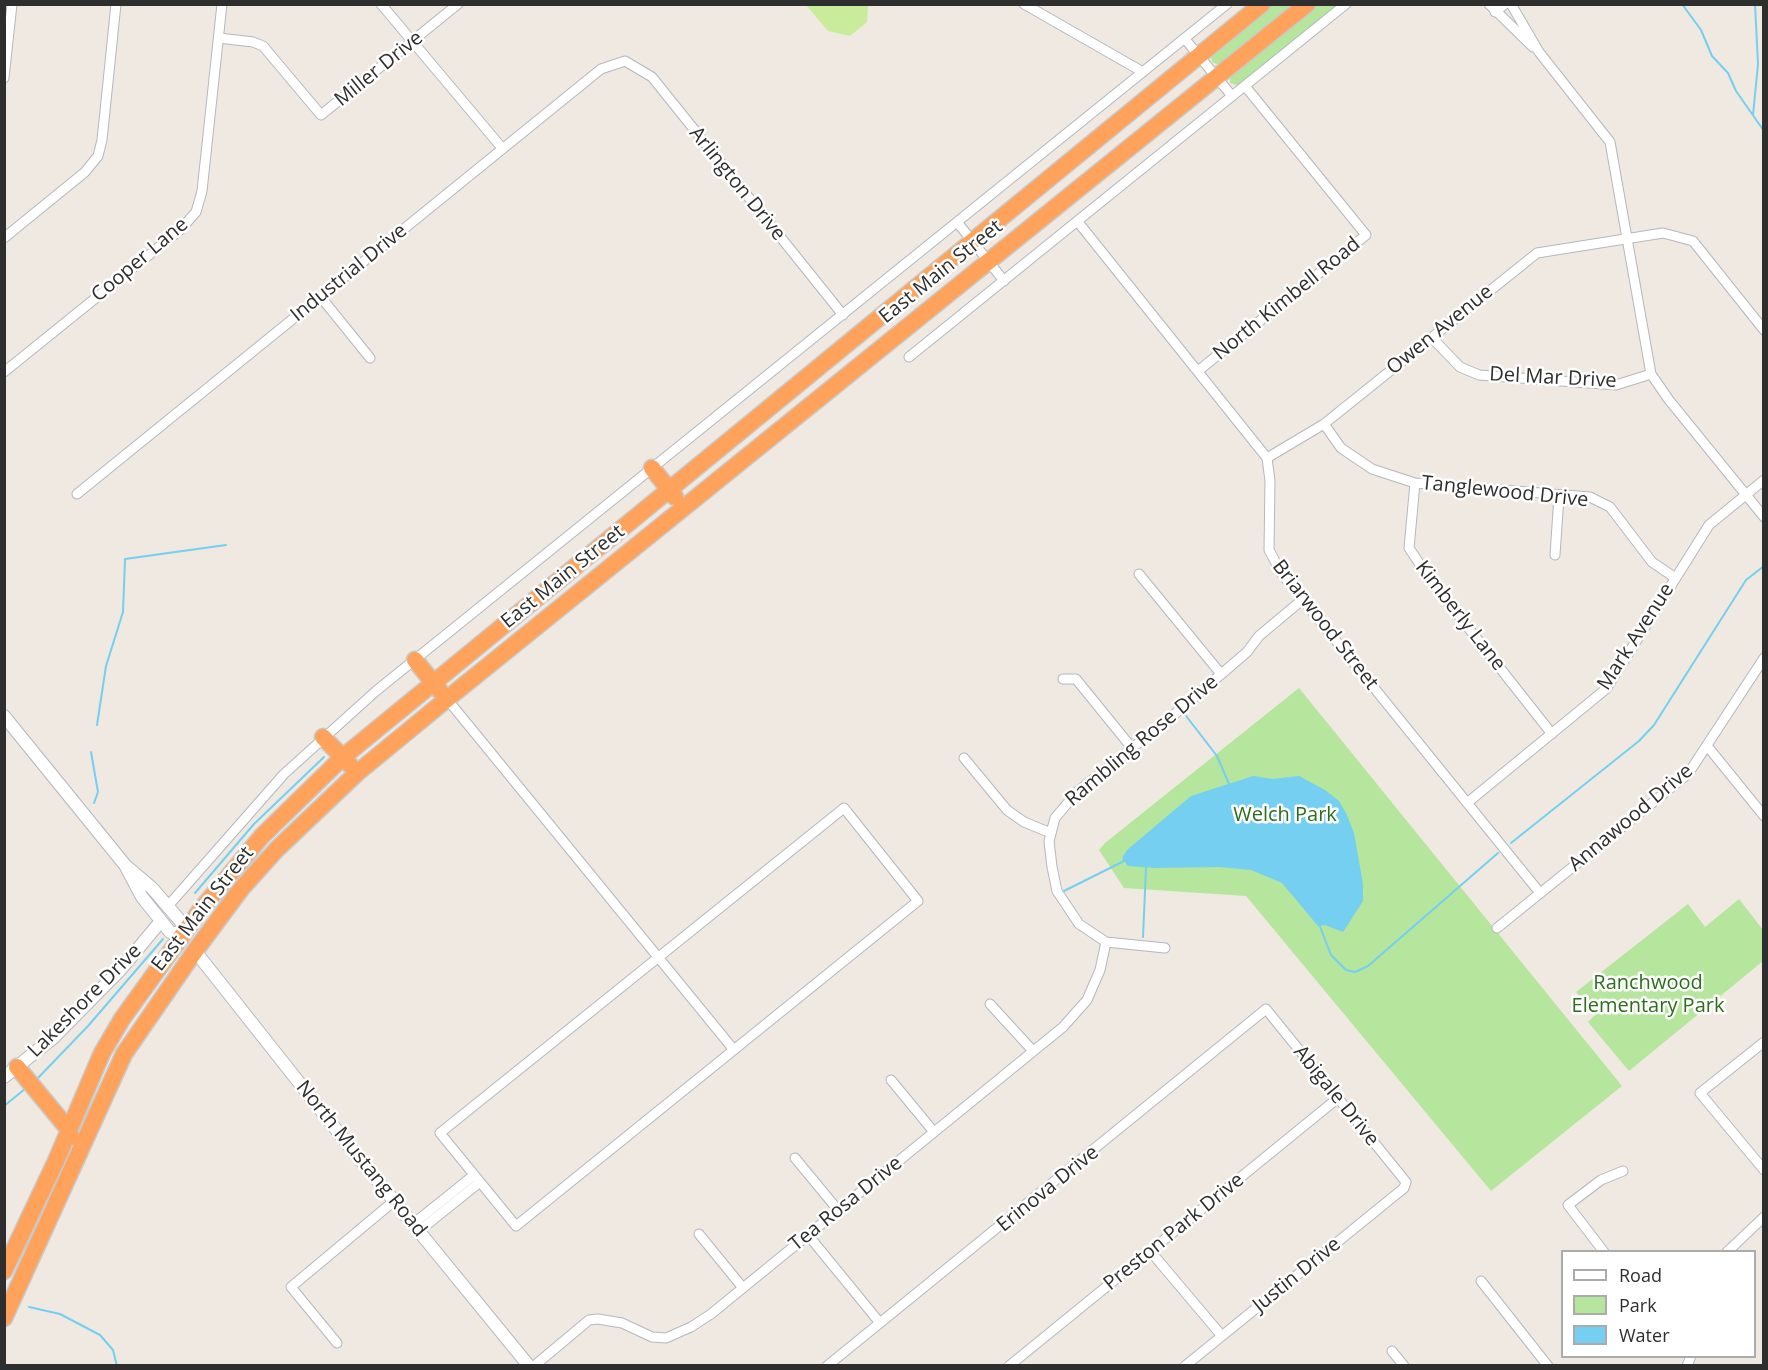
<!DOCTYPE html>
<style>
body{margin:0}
#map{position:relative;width:1768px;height:1370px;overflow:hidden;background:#efe9e1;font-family:"Open Sans",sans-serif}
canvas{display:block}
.frame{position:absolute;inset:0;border:6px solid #2e2e2e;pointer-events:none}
.legend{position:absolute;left:1561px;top:1250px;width:195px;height:108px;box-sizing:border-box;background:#fff;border:2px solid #ababab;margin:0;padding:8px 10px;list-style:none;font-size:18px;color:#2e2e2e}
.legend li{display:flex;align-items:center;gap:12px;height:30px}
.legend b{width:30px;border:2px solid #ababab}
</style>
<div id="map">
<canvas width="1768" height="1370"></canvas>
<div class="frame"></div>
<ul class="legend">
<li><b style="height:8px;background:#fff"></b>Road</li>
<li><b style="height:16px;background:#b6e59e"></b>Park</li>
<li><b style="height:16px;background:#75cff0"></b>Water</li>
</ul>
</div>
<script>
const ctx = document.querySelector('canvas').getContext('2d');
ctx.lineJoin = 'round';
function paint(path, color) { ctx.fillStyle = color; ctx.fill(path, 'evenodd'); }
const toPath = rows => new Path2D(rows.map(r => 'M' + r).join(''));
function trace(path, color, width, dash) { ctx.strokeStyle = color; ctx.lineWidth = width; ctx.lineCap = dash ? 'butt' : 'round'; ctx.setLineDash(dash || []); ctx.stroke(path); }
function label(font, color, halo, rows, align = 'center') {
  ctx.font = font + ' "Open Sans",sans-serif'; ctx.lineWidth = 5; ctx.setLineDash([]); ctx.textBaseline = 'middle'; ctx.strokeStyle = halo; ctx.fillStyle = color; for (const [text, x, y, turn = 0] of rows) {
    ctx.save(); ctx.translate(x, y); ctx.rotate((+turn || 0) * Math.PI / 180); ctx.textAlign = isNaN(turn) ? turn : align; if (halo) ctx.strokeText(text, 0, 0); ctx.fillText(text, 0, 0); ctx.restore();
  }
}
paint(toPath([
 [1270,5,1300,5,1221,66,1212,62,1211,54,1215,49],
 [1314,5,1339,5,1239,86,1230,83,1231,72],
 [1299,688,1622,1086,1491,1191,1246,896,1124,888,1099,850,1105,843],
 [1739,899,1763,930,1763,961,1629,1071,1588,1022,1596,1014,1576,992,1688,904,1705,927]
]), '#b6e59e');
paint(toPath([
 [806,5,868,5,867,22,850,36,828,31]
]), '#c9ec9a');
paint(toPath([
 [1253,776,1273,779,1299,776,1325,790,1339,801,1346,813,1354,833,1363,884,1363,901,1343,932,1325,925,1318,926,1282,883,1251,870,1219,867,1155,868,1128,866,1122,858,1127,850,1191,796]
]), '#75cff0');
trace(toPath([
 [1682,4,1701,30,1712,56,1728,73,1736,91,1764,131],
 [1753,115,1758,64,1755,4],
 [1183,712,1217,756,1229,784],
 [97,725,106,666,123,612,125,559,226,545],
 [91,752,98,792,94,803],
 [1511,843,1639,741,1654,725,1746,580,1764,566],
 [1062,892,1124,861],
 [195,893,254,824,324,757],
 [1319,924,1331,955,1346,970,1355,972,1368,966,1498,853],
 [1143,937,1146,868],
 [37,1079,88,1026,163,939],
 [4,1106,25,1089],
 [29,1307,60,1314,100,1335,113,1350,117,1366]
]), '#75cff0', 2);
const street = toPath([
 [381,4,502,148],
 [1024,4,1143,72],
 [1489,4,1533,47],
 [1511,4,1539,52,1610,142,1651,374,1669,400,1764,517],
 [1495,12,1505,4],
 [219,38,253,42,263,46,321,115,458,4],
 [1185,39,1232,96],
 [4,78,12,4],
 [957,222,1004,281],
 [1078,222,1267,458,1270,481,1269,550,1282,574,1540,893],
 [4,238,85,172,98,156,102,140,116,4],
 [320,296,370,358],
 [1431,337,1460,367,1479,375,1616,385,1651,374],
 [909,357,1346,4],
 [1198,371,1366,235,1245,86],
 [4,372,180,230,196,212,202,191,222,4],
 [1324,424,1341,448,1372,469,1415,483,1590,497,1610,507,1652,562,1674,577],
 [1267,458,1324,424,1537,253,1663,233,1693,241,1764,330],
 [1415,483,1409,548,1429,578,1552,734],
 [77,494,601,69,625,61,652,77,843,315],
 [1555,555,1559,496],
 [1139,574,1221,674],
 [1063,679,1076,679,1132,748],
 [447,699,734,1050],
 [1708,747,1764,816],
 [964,758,1007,810,1024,822,1051,833],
 [1467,803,1606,689,1709,525,1764,480],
 [844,808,918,901,516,1226,440,1133,844,808],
 [168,906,284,774,376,691,1227,4],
 [1497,928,1688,774,1764,658],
 [1165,948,1106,942,1079,924,1057,891,1052,867,1049,841,1055,818,1077,792,1176,713,1247,652,1259,636,1302,600],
 [990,1004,1033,1051],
 [1764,1042,1700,1093,1764,1170],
 [891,1080,934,1132],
 [795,1158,838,1210],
 [413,1224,474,1175],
 [419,1231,480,1182],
 [699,1234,743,1288],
 [808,1235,880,1323],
 [1151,1252,1222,1336],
 [1604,1252,1568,1205,1601,1180,1623,1171],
 [1727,1252,1764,1217],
 [1481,1281,1548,1366],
 [337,1343,291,1287,394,1201],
 [1392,1351,1404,1366],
 [534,1366,589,1320,598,1319,622,1323,652,1337,666,1338,691,1327,711,1314,1063,1027,1087,1000,1100,970,1106,942],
 [827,1366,1266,1009,1406,1182,1404,1188,1185,1366],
 [1009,1366,1338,1098],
 [1687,1366,1691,1356]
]);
const secondary = toPath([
 [4,716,125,865,142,897,170,932,182,935,182,923,152,888,125,865],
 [195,951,350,1147,529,1366],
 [4,1077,53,1038,121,969,161,921]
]);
const highway = toPath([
 [652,468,675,497],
 [415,660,440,691],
 [323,737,350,765],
 [17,1067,69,1130,71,1137],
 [4,1271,56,1161,102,1053,122,1019,202,908,262,836,343,757,1262,4],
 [4,1318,124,1054,195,951,241,889,277,849,357,773,447,699,1307,4]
]);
trace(street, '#b4b7c1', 11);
trace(secondary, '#b4b7c1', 14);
trace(highway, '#c9c9c9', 19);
trace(street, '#fff', 9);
trace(secondary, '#fff', 12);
trace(highway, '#ffa35c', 16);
label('20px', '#2e2e2e', '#fff', [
 ["Miller Drive",379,69,-39],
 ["Arlington Drive",737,184,51],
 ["Cooper Lane",140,260,-40],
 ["East Main Street",941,272,-39],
 ["Industrial Drive",349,273,-39],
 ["North Kimbell Road",1287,299,-39],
 ["Owen Avenue",1440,330,-39],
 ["Del Mar Drive",1553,378,3],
 ["Tanglewood Drive",1505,492,6],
 ["East Main Street",563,577,-39],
 ["Kimberly Lane",1460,616,52],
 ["Briarwood Street",1325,625,52],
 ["Mark Avenue",1636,637,-57],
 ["Rambling Rose Drive",1142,741,-40],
 ["Annawood Drive",1631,818,-40],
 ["East Main Street",203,909,-52],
 ["Lakeshore Drive",85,1001,-45],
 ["Abigale Drive",1336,1096,51],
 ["North Mustang Road",361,1159,51],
 ["Erinova Drive",1048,1189,-39],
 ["Tea Rosa Drive",846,1204,-39],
 ["Preston Park Drive",1174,1232,-39],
 ["Justin Drive",1297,1275,-39]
]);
label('20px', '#2c6e1b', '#fff', [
 ["Welch Park",1285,815],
 ["Ranchwood",1648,983],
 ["Elementary Park",1648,1006]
]);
</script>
